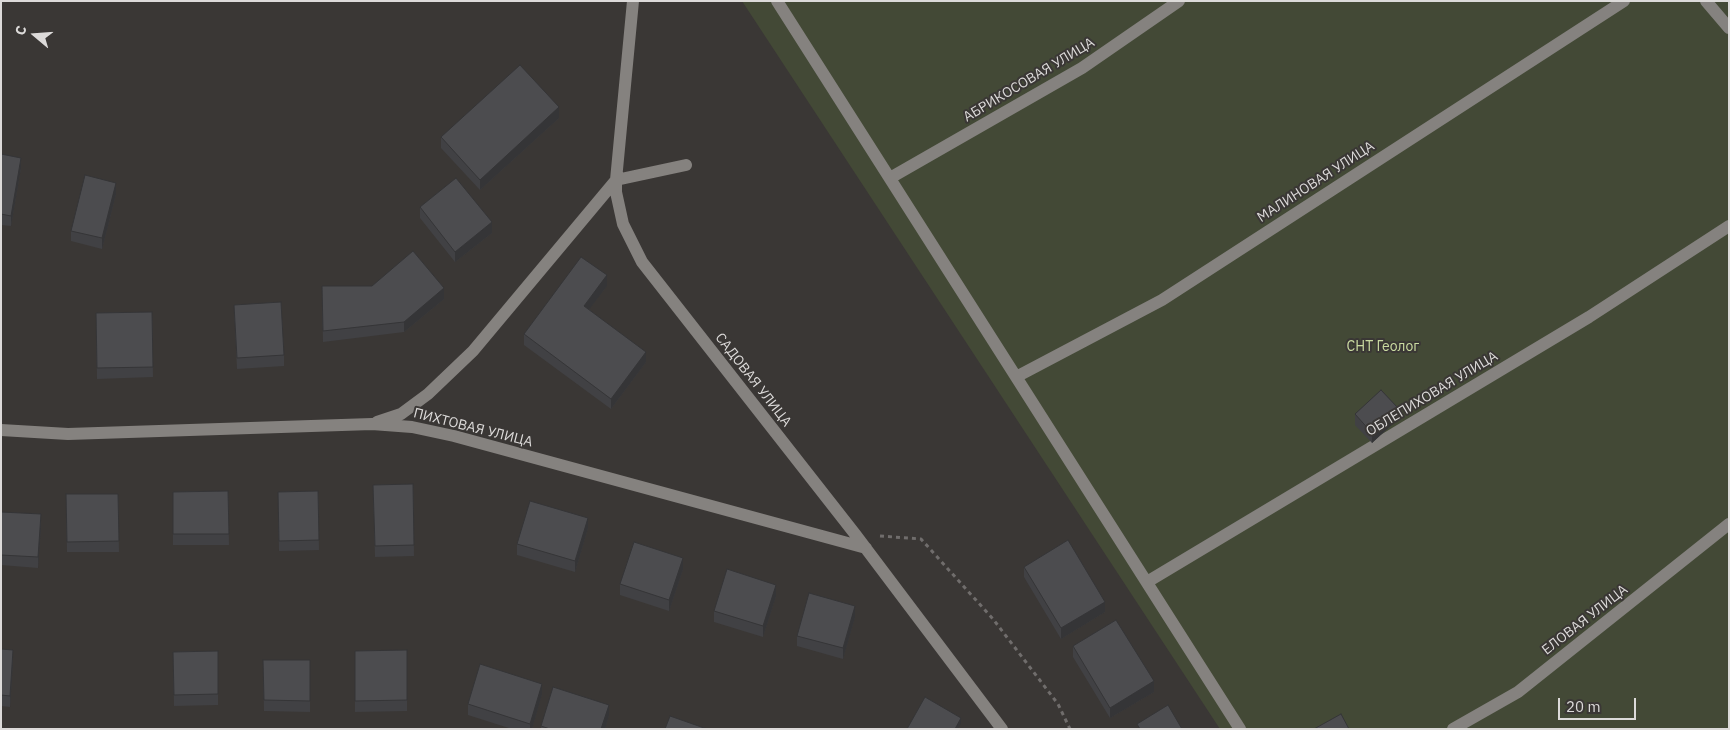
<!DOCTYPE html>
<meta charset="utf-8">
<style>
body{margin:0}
#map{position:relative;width:1730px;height:730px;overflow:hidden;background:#3a3735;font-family:"IBM Plex Sans",sans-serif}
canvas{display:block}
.frame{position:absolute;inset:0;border:2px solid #dcdad9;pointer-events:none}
.north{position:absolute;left:10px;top:10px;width:50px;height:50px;-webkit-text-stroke:4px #3a3735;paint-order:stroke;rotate:288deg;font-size:14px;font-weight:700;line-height:20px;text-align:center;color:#dcdad9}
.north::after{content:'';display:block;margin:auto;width:18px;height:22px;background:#dcdad9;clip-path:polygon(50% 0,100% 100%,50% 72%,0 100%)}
.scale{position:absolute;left:1558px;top:698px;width:78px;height:22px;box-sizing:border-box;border:2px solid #dcdad9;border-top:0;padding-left:6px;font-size:15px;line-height:18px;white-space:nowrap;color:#dcdad9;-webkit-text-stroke:4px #3a3735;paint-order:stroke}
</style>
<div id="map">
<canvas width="1730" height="730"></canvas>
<div class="frame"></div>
<div class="north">С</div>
<div class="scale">20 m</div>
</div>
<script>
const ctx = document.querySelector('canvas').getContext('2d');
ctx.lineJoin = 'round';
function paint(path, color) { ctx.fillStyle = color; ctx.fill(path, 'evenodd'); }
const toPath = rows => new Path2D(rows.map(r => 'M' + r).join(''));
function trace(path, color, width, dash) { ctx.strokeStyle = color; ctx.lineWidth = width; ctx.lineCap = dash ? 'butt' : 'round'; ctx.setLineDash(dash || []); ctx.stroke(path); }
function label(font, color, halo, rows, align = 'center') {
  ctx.font = font + ' "IBM Plex Sans",sans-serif'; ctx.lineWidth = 4; ctx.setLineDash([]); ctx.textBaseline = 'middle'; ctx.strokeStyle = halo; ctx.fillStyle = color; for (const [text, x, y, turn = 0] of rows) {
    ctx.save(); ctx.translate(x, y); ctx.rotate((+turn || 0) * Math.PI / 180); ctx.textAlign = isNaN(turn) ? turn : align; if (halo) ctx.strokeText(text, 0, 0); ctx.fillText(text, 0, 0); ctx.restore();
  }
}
paint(toPath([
 [742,1,1729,1,1729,729,1220,729]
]), '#434936');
trace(toPath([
 [880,536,921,539,993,619,1058,704,1070,729]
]), '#706d6c', 3, [4, 4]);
trace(toPath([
 [633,1,616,180,616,192,623,224,642,262,855,534,1002,729],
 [777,1,1240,729],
 [1706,1,1729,28],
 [890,178,1082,68,1179,1],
 [1016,377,1162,300,1624,1],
 [377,422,401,414,428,394,473,351,616,180,686,165],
 [1,430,68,434,372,424,412,427,454,436,866,548],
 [1147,582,1589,317,1729,226],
 [1453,729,1518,692,1729,524]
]), '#85827f', 12);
paint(toPath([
 [559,118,480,190,441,148,441,137],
 [1,154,21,168,11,226,1,225],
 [116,194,102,249,71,241,71,231],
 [420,207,492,233,455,262,420,218],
 [607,286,589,309,646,362,611,409,524,345,524,334],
 [322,296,444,299,404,332,323,342],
 [234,305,284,355,284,366,237,369],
 [152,312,153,377,97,379,96,313],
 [1355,414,1398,419,1372,443,1355,425],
 [413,484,414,556,375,557,373,485],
 [228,491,229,545,173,545,173,492],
 [318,491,319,550,279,551,278,492],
 [66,494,118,494,119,552,67,552],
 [1,512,41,525,38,568,1,565],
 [588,528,575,572,517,555,517,544],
 [1024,567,1105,612,1061,639,1024,577],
 [683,569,669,611,620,595,620,584],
 [776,596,763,637,714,622,714,611],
 [855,617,843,659,797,646,797,636],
 [1073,646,1154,692,1110,718,1073,657],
 [1,649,13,661,10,707,1,706],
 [407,650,407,711,355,712,355,651],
 [218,651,218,705,174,706,173,652],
 [263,660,310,660,310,712,264,711],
 [542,694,532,729,512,729,468,715,468,704],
 [609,715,605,729,541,729,541,726]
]), '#414144');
paint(toPath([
 [559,107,559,118,480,190,480,180],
 [21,158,21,168,11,226,11,216],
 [116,183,116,194,102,249,102,238],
 [492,222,492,233,455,262,455,252],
 [607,275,607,286,584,316,584,306],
 [444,288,444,299,404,332,404,322],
 [646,352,646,362,611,409,611,399],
 [1398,408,1398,419,1372,443,1372,433],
 [41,514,41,525,38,568,38,557],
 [588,518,588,528,575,572,575,561],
 [683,558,683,569,669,611,669,600],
 [776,585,776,596,763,637,763,626],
 [1105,602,1105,612,1061,639,1061,628],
 [855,606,855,617,843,659,843,648],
 [13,650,13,661,10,707,10,696],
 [1154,681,1154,692,1110,718,1110,708],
 [542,684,542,694,532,729,530,729,530,724],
 [609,705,609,715,605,729,601,729],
 [961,718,961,723,958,729,955,729]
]), '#353537');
const building = toPath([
 [520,65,559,107,480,180,441,137,520,65],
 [1,154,21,158,11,216,1,214,1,154],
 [85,175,116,183,102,238,71,231,85,175],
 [456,178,492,222,455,252,420,207,456,178],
 [413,251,444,288,404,322,323,331,322,286,372,286,413,251],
 [581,257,607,275,584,306,646,352,611,399,524,334,581,257],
 [281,302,284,355,237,358,234,305,281,302],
 [152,312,153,367,97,368,96,313,152,312],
 [1381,390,1398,408,1372,433,1355,414,1381,390],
 [413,484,414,545,375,546,373,485,413,484],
 [228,491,229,534,173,534,173,492,228,491],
 [318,491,319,540,279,541,278,492,318,491],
 [66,494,118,494,119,541,67,542,66,494],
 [530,501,588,518,575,561,517,544,530,501],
 [1,512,41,514,38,557,1,555,1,512],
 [1068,540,1105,602,1061,628,1024,567,1068,540],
 [634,542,683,558,669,600,620,584,634,542],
 [727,569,776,585,763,626,714,611,727,569],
 [809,593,855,606,843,648,797,636,809,593],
 [1116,620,1154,681,1110,708,1073,646,1116,620],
 [1,649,13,650,10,696,1,695,1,649],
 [407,650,407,700,355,701,355,651,407,650],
 [218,651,218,694,174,695,173,652,218,651],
 [263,660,310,660,310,701,264,700,263,660],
 [480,664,542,684,530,724,468,704,480,664],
 [553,687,609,705,601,729,550,729,541,726,553,687],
 [925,697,961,718,955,729,907,729,925,697],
 [1168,705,1182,729,1140,729,1137,724,1168,705],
 [1341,714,1349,729,1314,729,1341,714],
 [670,716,707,729,665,729,670,716]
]);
paint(building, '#4c4c4f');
trace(building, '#353537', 1);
label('14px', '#dcdad9', '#3a3735', [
 ["АБРИКОСОВАЯ УЛИЦА",1029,80,-31],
 ["МАЛИНОВАЯ УЛИЦА",1316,182,-33],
 ["САДОВАЯ УЛИЦА",753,380,52],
 ["ОБЛЕПИХОВАЯ УЛИЦА",1432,394,-31],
 ["ПИХТОВАЯ УЛИЦА",473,428,14],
 ["ЕЛОВАЯ УЛИЦА",1585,620,-38]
]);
label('14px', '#cadba0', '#3a3735', [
 ["СНТ Геолог",1383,347]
]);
</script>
